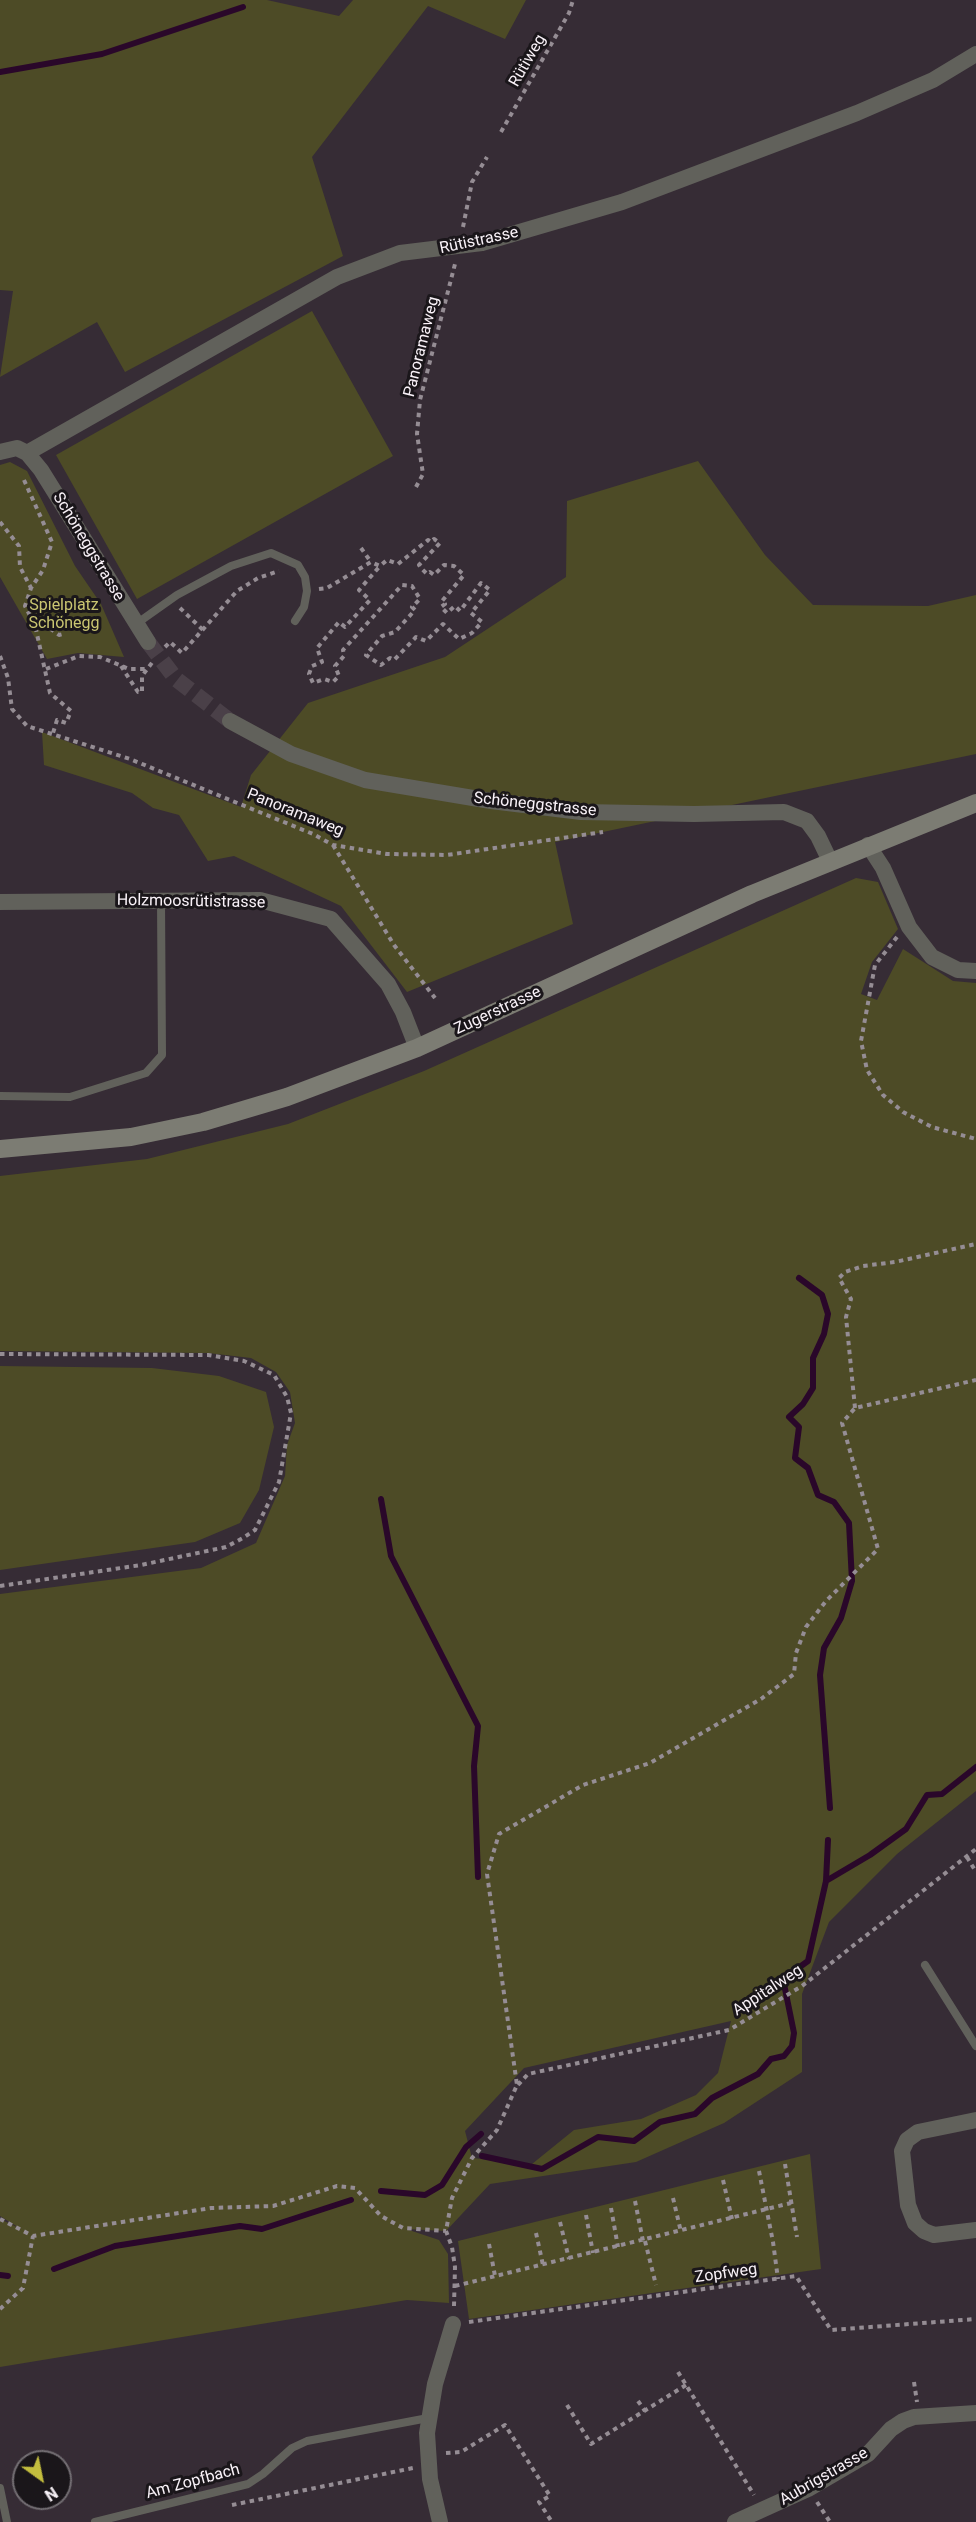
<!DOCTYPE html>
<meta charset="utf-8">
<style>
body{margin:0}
#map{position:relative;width:976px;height:2522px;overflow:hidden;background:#362c35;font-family:Roboto,sans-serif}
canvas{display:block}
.north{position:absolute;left:12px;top:2450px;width:60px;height:60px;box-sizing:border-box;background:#1a161a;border:2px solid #736e73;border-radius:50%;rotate:147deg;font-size:16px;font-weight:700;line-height:24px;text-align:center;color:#f9f2f8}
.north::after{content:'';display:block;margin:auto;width:21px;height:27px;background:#c3bd3e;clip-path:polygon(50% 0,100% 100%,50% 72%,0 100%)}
</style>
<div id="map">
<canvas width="976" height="2522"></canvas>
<div class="north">N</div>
</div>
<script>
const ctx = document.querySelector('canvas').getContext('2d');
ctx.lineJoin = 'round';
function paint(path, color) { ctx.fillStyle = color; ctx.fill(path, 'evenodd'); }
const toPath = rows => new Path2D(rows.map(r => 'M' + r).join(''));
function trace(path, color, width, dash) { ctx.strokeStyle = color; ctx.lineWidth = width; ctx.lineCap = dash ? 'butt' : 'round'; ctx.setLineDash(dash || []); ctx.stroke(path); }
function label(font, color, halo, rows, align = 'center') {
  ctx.font = font + ' Roboto,sans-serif'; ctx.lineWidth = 6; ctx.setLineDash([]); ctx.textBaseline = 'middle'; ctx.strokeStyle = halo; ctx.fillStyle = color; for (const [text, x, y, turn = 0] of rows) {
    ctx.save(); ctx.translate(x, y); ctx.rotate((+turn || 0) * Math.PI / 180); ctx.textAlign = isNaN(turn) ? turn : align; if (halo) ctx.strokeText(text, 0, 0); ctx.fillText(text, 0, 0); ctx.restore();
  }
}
paint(toPath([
 [0,0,267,0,339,16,353,0,526,0,505,39,428,6,312,157,343,256,125,372,97,322,0,377,13,291,0,290],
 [312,311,393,456,137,599,56,455],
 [698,461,765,555,813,605,928,606,976,595,976,754,555,842,573,924,407,992,341,906,234,856,208,861,179,815,153,808,132,793,44,765,42,732,241,807,251,775,308,703,445,657,566,577,567,501],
 [10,462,27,471,75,566,101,604,124,657,78,653,47,659,0,577,0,465],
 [856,878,878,882,898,929,872,962,861,994,877,1000,903,949,953,981,976,983,976,1791,897,1854,829,1922,802,1994,802,2072,724,2123,636,2162,490,2184,446,2231,406,2229,439,2240,448,2254,449,2303,407,2300,0,2367,0,2219,21,2229,0,2216,0,1594,201,1568,256,1543,285,1476,287,1445,295,1423,290,1392,276,1372,251,1358,208,1353,0,1351,0,1176,147,1159,288,1124,424,1071],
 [731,2021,718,2073,696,2095,641,2119,574,2130,532,2164,472,2158,465,2131,524,2068],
 [0,1366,152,1368,219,1376,266,1392,274,1427,259,1490,240,1523,195,1542,0,1570],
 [810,2154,821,2269,469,2319,458,2241]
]), '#4d4b26');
trace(toPath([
 [0,72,102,54,243,7],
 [799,1278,822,1295,828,1314,824,1334,813,1358,813,1388,803,1404,789,1417,799,1427,795,1458,808,1468,818,1495,834,1502,849,1523,852,1581,841,1618,824,1648,820,1675,830,1808],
 [381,1499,391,1556,478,1726,474,1766,478,1877],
 [826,1881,870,1855,906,1829,927,1795,942,1794,976,1767],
 [482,2156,542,2169,598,2137,634,2141,660,2122,695,2114,712,2098,758,2074,771,2059,784,2056,792,2046,794,2033,783,1979,808,1961,826,1881,828,1840],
 [381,2191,425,2195,442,2185,466,2147,481,2134],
 [54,2269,115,2246,240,2226,262,2229,351,2200],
 [0,2275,8,2276]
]), '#2a072a', 6);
trace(toPath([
 [148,642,176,679,230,721]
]), '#4a4048', 16, [16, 8]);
trace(toPath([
 [501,132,569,13,573,0],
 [463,227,472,182,487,157],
 [24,480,52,542,43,570,31,588,25,606,35,625,50,693,71,711,66,723,57,720,53,733],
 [416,487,423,474,417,434,420,400,455,264],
 [0,522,19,546,20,567,31,588],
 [361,548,371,562],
 [319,589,327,588,371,562,380,566,387,560,398,564,428,540,431,542,434,539,440,543,419,565,422,569,427,574,430,572,434,575,444,565,454,566,464,575,442,601,445,604,441,607,447,613,455,606,460,611,481,583,490,590,471,613,482,622,472,633,459,639,443,624,426,641,416,637,394,660,390,658,381,665,366,655,382,636,395,632,415,610,412,607,420,599,412,586,402,585,343,650,344,656,335,666,339,676,333,682,324,679,313,683,309,674,312,666,322,662,317,648,339,622,345,627,370,600,359,590,380,566],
 [180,608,203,630],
 [35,625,41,622,59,635,63,634],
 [165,647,170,642,182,653,237,591,258,578,279,571],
 [0,656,8,678,12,709,27,726,130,759,313,834,333,845,387,854,447,855,603,832],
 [121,666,138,692,142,692,142,676,154,660],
 [46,669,79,656,100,657,129,669,146,669],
 [333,845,394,945,435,998],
 [897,937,875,965,861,1041,867,1070,883,1095,903,1112,932,1127,976,1139],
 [0,1354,208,1355,244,1361,274,1375,287,1397,291,1413,279,1482,255,1530,243,1538,226,1547,141,1565,0,1586],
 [855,1408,846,1317,851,1299,839,1278,845,1272,863,1266,895,1262,976,1244],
 [967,1857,976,1872],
 [518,2085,528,2074,729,2030,802,1986,976,1849],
 [785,2164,797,2237],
 [759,2171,773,2242,778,2279],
 [723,2180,732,2219],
 [673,2198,681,2232],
 [635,2201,643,2241],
 [611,2208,618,2247],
 [586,2215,593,2253],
 [0,2219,33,2236,211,2208,273,2206,337,2186,355,2188,381,2216,403,2228,446,2231],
 [560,2222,569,2259],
 [536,2233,543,2265],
 [645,2241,656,2285],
 [489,2244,495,2276],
 [455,2286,791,2203],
 [454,2306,455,2267,452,2247,446,2231,452,2198,472,2158,497,2130,517,2085,487,1874,499,1834,583,1785,650,1763,761,1699,794,1674,796,1653,806,1627,826,1601,878,1549,842,1423,855,1408,976,1380],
 [0,2309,23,2288,33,2236],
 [469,2322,796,2276,831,2330,976,2319],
 [678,2372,754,2495],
 [914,2382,917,2402],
 [638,2401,645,2411],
 [567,2405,591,2444,686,2385],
 [446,2453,461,2452,505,2425,550,2496,539,2502,552,2522],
 [817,2502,830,2522],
 [232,2505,413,2468]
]), '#958d94', 4, [4.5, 4.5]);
trace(toPath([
 [136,624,177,595,231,566,271,553,298,565,305,577,307,591,304,607,295,621],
 [0,1096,70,1097,146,1073,162,1055,161,901],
 [925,1965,976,2046],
 [0,2488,7,2522],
 [95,2522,248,2484,263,2474,292,2448,307,2441,428,2418]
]), '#61615b', 8);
trace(toPath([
 [0,452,17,448,27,453,41,470,148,642],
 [27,453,337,277,400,253,482,243,622,202,857,113,933,80,976,54],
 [230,721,291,754,365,780,491,801,581,812,694,814,784,812,807,821,818,836,830,861],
 [868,845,883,868,909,927,932,957,958,970,976,971],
 [0,902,260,900,331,919,388,984,403,1012,417,1048],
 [976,2120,918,2132,907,2140,902,2151,908,2205,915,2223,924,2231,934,2235,976,2230],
 [440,2522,430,2479,427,2433,435,2384,453,2324],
 [735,2522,808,2489,868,2454,891,2429,903,2421,914,2417,976,2413]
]), '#61615b', 16);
trace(toPath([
 [0,1149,131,1137,203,1122,287,1097,417,1048,752,894,976,803]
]), '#7c7c73', 18);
label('16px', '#f9f2f8', '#1a161a', [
 ["Rütiweg",528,61,-60],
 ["Rütistrasse",479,241,-12],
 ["Panoramaweg",422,347,-76],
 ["Schöneggstrasse",88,547,59],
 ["Schöneggstrasse",535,805,6],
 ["Panoramaweg",295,813,22],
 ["Holzmoosrütistrasse",191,902,1],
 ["Zugerstrasse",498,1011,-25],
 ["Appitalweg",768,1991,-33],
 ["Zopfweg",726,2274,-8],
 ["Aubrigstrasse",824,2477,-30],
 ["Am Zopfbach",193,2482,-15]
]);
label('16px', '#cac671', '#1a161a', [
 ["Spielplatz",64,606],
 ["Schönegg",64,624]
]);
</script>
